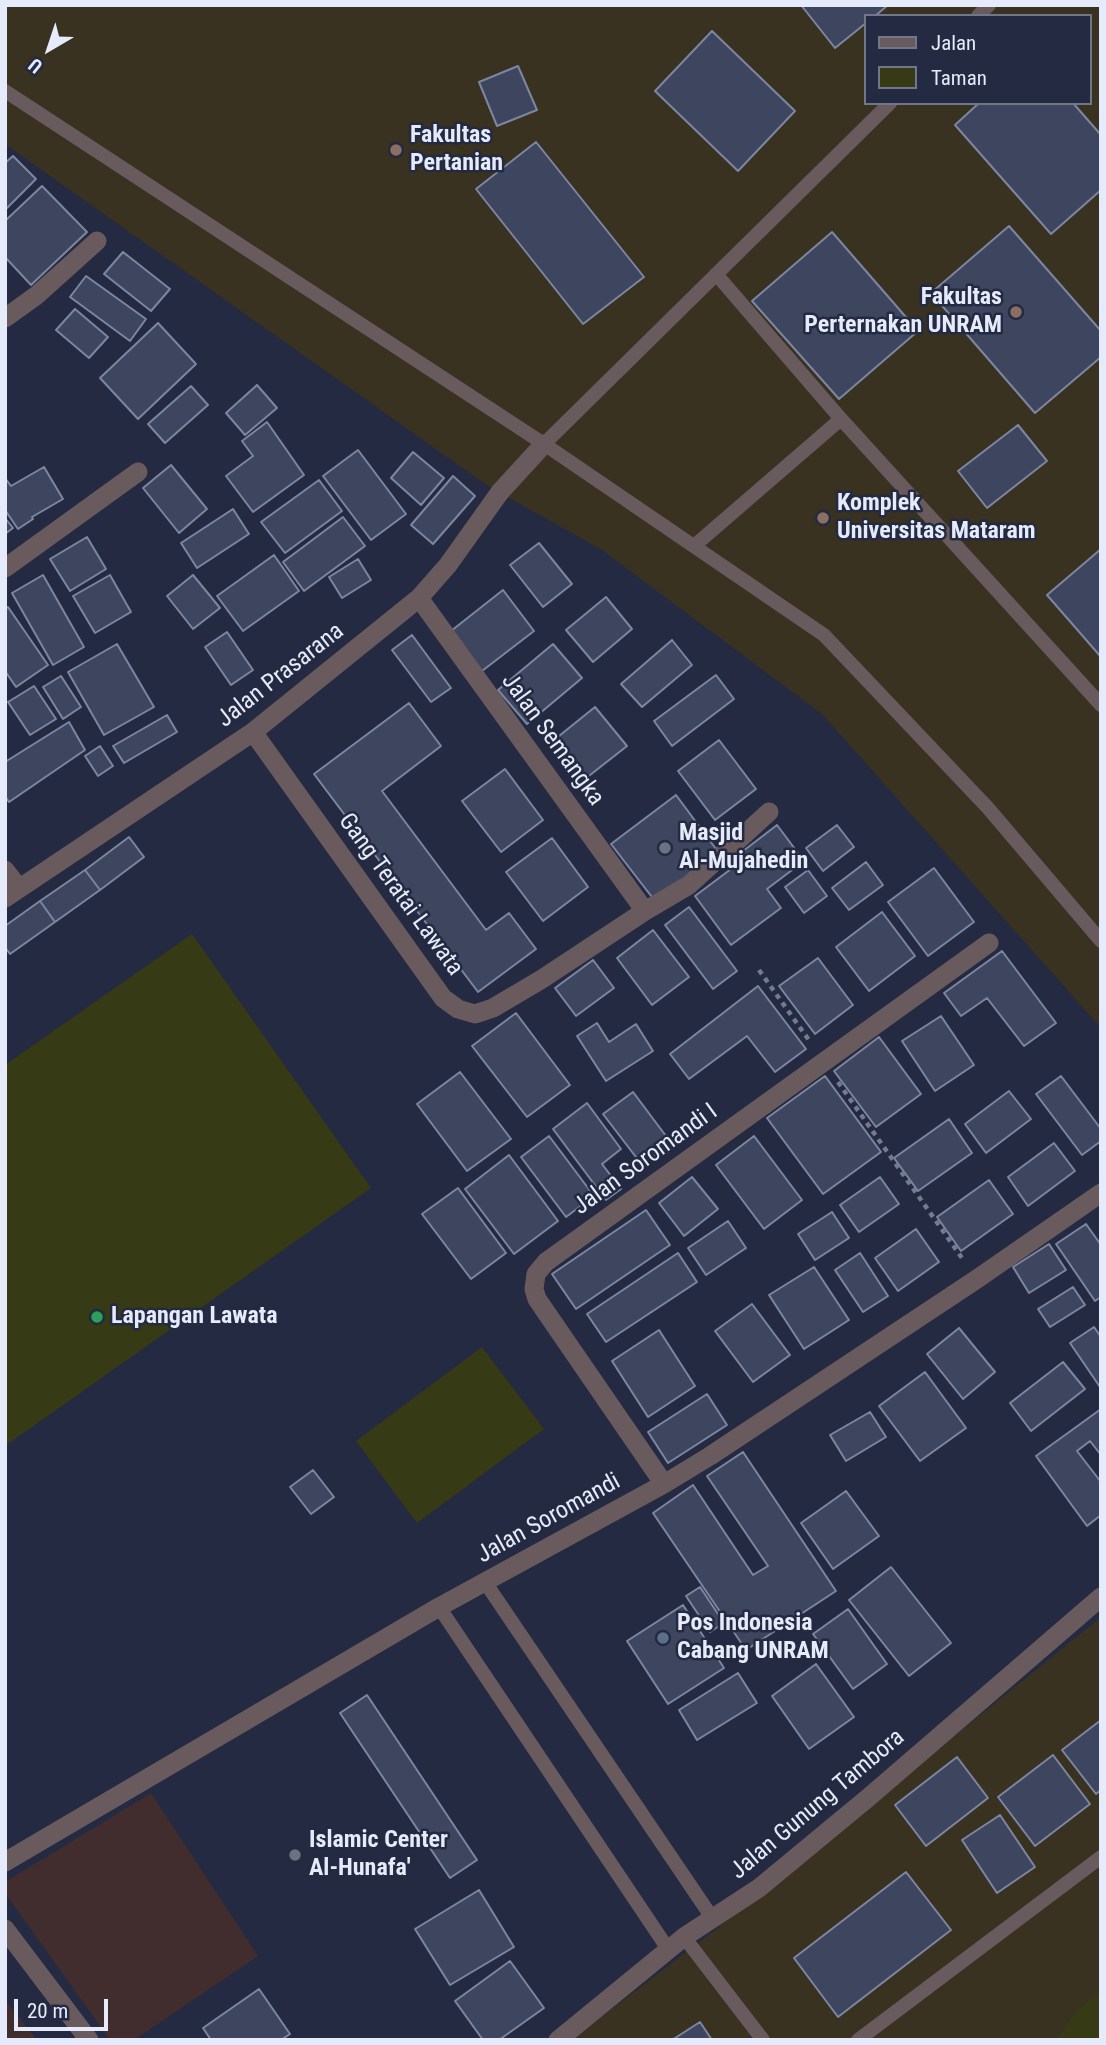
<!DOCTYPE html>
<style>
body{margin:0}
#map{position:relative;width:1106px;height:2045px;overflow:hidden;background:#232a41;font-family:"Roboto Condensed",sans-serif}
canvas{display:block}
.frame{position:absolute;inset:0;border:7px solid #e5ebfa;pointer-events:none}
.legend{position:absolute;left:864px;top:14px;width:228px;height:91px;box-sizing:border-box;background:#232a41;border:2px solid #71778b;margin:0;padding:9px 12px;list-style:none;font-size:21px;color:#e5ebfa}
.legend li{display:flex;align-items:center;gap:14px;height:35px}
.legend b{width:35px;border:2px solid #71778b}
.north{position:absolute;left:14px;top:14px;width:70px;height:70px;-webkit-text-stroke:5px #232a41;paint-order:stroke;rotate:219deg;font-size:19px;font-weight:700;line-height:28px;text-align:center;color:#e5ebfa}
.north::after{content:'';display:block;margin:auto;width:24px;height:32px;background:#e5ebfa;clip-path:polygon(50% 0,100% 100%,50% 72%,0 100%)}
.scale{position:absolute;left:14px;top:1999px;width:94px;height:32px;box-sizing:border-box;border:4px solid #e5ebfa;border-top:0;padding-left:9px;font-size:21px;line-height:24px;white-space:nowrap;color:#e5ebfa;-webkit-text-stroke:5px #232a41;paint-order:stroke}
</style>
<div id="map">
<canvas width="1106" height="2045"></canvas>
<div class="frame"></div>
<ul class="legend">
<li><b style="height:9px;background:#695b5d"></b>Jalan</li>
<li><b style="height:19px;background:#363b15"></b>Taman</li>
</ul>
<div class="north">U</div>
<div class="scale">20 m</div>
</div>
<script>
const ctx = document.querySelector('canvas').getContext('2d');
ctx.lineJoin = 'round';
function paint(path, color) { ctx.fillStyle = color; ctx.fill(path, 'evenodd'); }
const toPath = rows => new Path2D(rows.map(r => 'M' + r).join(''));
function trace(path, color, width, dash) { ctx.strokeStyle = color; ctx.lineWidth = width; ctx.lineCap = dash ? 'butt' : 'round'; ctx.setLineDash(dash || []); ctx.stroke(path); }
function label(font, color, halo, rows, align = 'center') {
  ctx.font = font + ' "Roboto Condensed",sans-serif'; ctx.lineWidth = 5; ctx.setLineDash([]); ctx.textBaseline = 'middle'; ctx.strokeStyle = halo; ctx.fillStyle = color; for (const [text, x, y, turn = 0] of rows) {
    ctx.save(); ctx.translate(x, y); ctx.rotate((+turn || 0) * Math.PI / 180); ctx.textAlign = isNaN(turn) ? turn : align; if (halo) ctx.strokeText(text, 0, 0); ctx.fillText(text, 0, 0); ctx.restore();
  }
}
paint(toPath([
 [151,1793,258,1956,134,2040,110,2040,5,1893,5,1882],
 [5,2000,37,2040,5,2040]
]), '#412d2e');
paint(toPath([
 [5,5,1101,5,1101,1028,822,714,602,550,488,486,5,144],
 [866,16,1090,16,1090,103,866,103],
 [1101,1617,1101,2040,571,2040,710,1934]
]), '#393221');
paint(toPath([
 [192,934,371,1188,5,1446,5,1065],
 [482,1347,544,1429,417,1523,356,1441],
 [1101,1992,1101,2040,1057,2040,1077,2010]
]), '#363b15');
const building = toPath([
 [801,5,888,5,875,16,866,16,866,23,835,48,801,5],
 [712,31,795,111,738,171,655,91,712,31],
 [518,66,537,110,497,126,479,82,518,66],
 [979,103,1073,103,1101,135,1101,190,1051,234,955,125,979,103],
 [536,142,644,277,583,324,476,189,536,142],
 [13,156,36,179,5,210,5,163,13,156],
 [42,186,87,232,31,285,5,257,5,221,42,186],
 [1009,226,1101,331,1101,357,1035,413,931,293,1009,226],
 [832,232,918,331,839,399,752,301,832,232],
 [123,252,170,289,151,311,104,274,123,252],
 [86,276,146,319,130,341,70,297,86,276],
 [75,309,108,337,89,358,56,330,75,309],
 [158,323,196,364,138,419,100,378,158,323],
 [257,385,277,408,245,435,226,413,257,385],
 [191,386,208,405,165,443,148,424,191,386],
 [267,422,304,475,253,512,226,476,253,456,242,441,267,422],
 [1018,425,1047,461,987,508,958,471,1018,425],
 [358,450,406,514,371,540,323,476,358,450],
 [413,452,444,478,421,505,391,478,413,452],
 [171,465,207,509,179,533,143,488,171,465],
 [44,467,63,499,32,517,33,519,18,529,5,510,5,478,11,486,44,467],
 [453,476,475,496,433,544,411,525,453,476],
 [319,480,342,511,285,553,261,522,319,480],
 [233,509,249,534,197,568,181,543,233,509],
 [343,517,365,546,304,591,283,562,343,517],
 [5,518,13,528,5,534,5,518],
 [87,537,106,569,70,591,50,559,87,537],
 [539,543,572,584,543,607,510,565,539,543],
 [1101,549,1101,657,1047,595,1101,549],
 [274,555,299,591,243,631,217,596,274,555],
 [358,559,371,580,342,598,329,577,358,559],
 [43,575,84,647,53,665,12,593,43,575],
 [110,575,131,612,95,633,73,596,110,575],
 [193,575,220,608,193,629,167,596,193,575],
 [503,590,534,631,482,671,451,631,503,590],
 [606,597,632,629,593,662,566,630,606,597],
 [8,607,48,665,16,687,5,671,5,609,8,607],
 [227,632,253,670,231,685,205,647,227,632],
 [412,635,451,688,431,702,392,650,412,635],
 [672,640,692,665,642,707,621,684,672,640],
 [117,644,154,707,104,735,68,672,117,644],
 [553,644,582,678,527,724,498,690,553,644],
 [716,675,734,699,672,746,654,721,716,675],
 [61,676,81,707,63,719,43,687,61,676],
 [34,686,56,719,30,735,8,702,34,686],
 [409,703,441,746,382,791,486,930,509,913,536,949,478,992,314,774,409,703],
 [595,707,627,746,585,779,554,740,595,707],
 [167,715,177,732,124,763,113,746,167,715],
 [69,722,85,750,9,802,5,796,5,762,69,722],
 [719,740,756,789,715,820,678,771,719,740],
 [100,746,113,766,98,776,85,756,100,746],
 [505,769,543,820,501,852,462,801,505,769],
 [676,795,719,853,655,901,611,844,676,795],
 [777,825,804,861,767,889,781,908,731,945,695,896,743,860,738,855,777,825],
 [837,825,854,847,823,871,806,848,837,825],
 [129,837,144,857,100,890,85,870,129,837],
 [552,838,588,887,543,921,506,872,552,838],
 [866,862,883,885,849,910,832,888,866,862],
 [934,868,974,922,928,956,888,902,934,868],
 [85,870,100,890,55,922,40,901,85,870],
 [808,870,827,896,804,913,785,887,808,870],
 [40,901,55,922,10,954,5,947,5,926,40,901],
 [689,907,737,971,713,989,665,925,689,907],
 [882,912,915,956,869,991,836,947,882,912],
 [653,930,689,977,652,1005,617,958,653,930],
 [1002,951,1056,1023,1024,1046,987,998,961,1016,944,993,1002,951],
 [818,958,853,1005,815,1034,779,986,818,958],
 [593,960,614,988,576,1016,555,988,593,960],
 [758,986,806,1049,775,1072,747,1036,689,1079,670,1054,758,986],
 [516,1013,570,1085,527,1117,472,1046,516,1013],
 [941,1016,974,1065,935,1091,902,1041,941,1016],
 [597,1023,609,1042,636,1024,653,1051,606,1081,577,1036,597,1023],
 [879,1037,921,1094,876,1127,834,1071,879,1037],
 [460,1072,511,1139,467,1171,417,1104,460,1072],
 [825,1076,881,1152,823,1194,767,1118,825,1076],
 [1061,1076,1101,1129,1101,1141,1082,1155,1036,1094,1061,1076],
 [1009,1091,1031,1119,986,1153,965,1124,1009,1091],
 [633,1092,672,1144,642,1165,603,1114,633,1092],
 [587,1103,621,1149,602,1164,621,1189,606,1200,553,1129,587,1103],
 [949,1119,972,1153,918,1191,894,1158,949,1119],
 [549,1136,594,1196,566,1217,521,1157,549,1136],
 [754,1136,802,1200,764,1229,716,1165,754,1136],
 [1054,1143,1075,1171,1028,1206,1008,1177,1054,1143],
 [509,1155,558,1221,514,1254,465,1189,509,1155],
 [692,1177,718,1209,684,1236,659,1203,692,1177],
 [880,1177,899,1204,859,1232,840,1205,880,1177],
 [989,1180,1013,1214,961,1251,937,1217,989,1180],
 [458,1188,506,1253,471,1279,422,1214,458,1188],
 [646,1210,670,1245,576,1309,552,1274,646,1210],
 [832,1212,849,1238,815,1260,798,1234,832,1212],
 [728,1221,746,1248,706,1275,688,1248,728,1221],
 [1086,1224,1101,1245,1101,1297,1095,1301,1056,1244,1086,1224],
 [916,1229,939,1262,898,1291,875,1258,916,1229],
 [1049,1244,1066,1270,1029,1293,1013,1267,1049,1244],
 [678,1253,697,1282,606,1342,587,1314,678,1253],
 [860,1253,888,1296,863,1312,835,1270,860,1253],
 [814,1267,849,1320,804,1349,769,1295,814,1267],
 [1073,1287,1085,1305,1050,1327,1038,1309,1073,1287],
 [752,1304,790,1355,753,1382,715,1331,752,1304],
 [1094,1327,1101,1337,1100,1387,1070,1343,1094,1327],
 [959,1328,995,1372,963,1399,927,1354,959,1328],
 [659,1330,695,1386,648,1417,612,1361,659,1330],
 [1063,1362,1085,1389,1031,1431,1010,1403,1063,1362],
 [925,1372,966,1428,920,1461,879,1406,925,1372],
 [707,1394,727,1425,668,1463,648,1432,707,1394],
 [1101,1409,1101,1455,1090,1441,1077,1451,1101,1482,1101,1515,1087,1526,1036,1456,1101,1409],
 [870,1412,886,1437,846,1461,830,1435,870,1412],
 [743,1452,836,1591,746,1650,653,1513,693,1485,753,1575,768,1566,707,1476,743,1452],
 [313,1470,334,1497,311,1514,290,1487,313,1470],
 [846,1491,879,1536,833,1569,801,1523,846,1491],
 [891,1567,951,1643,909,1676,849,1600,891,1567],
 [700,1587,724,1623,710,1632,686,1596,700,1587],
 [683,1605,724,1668,668,1704,627,1641,683,1605],
 [848,1609,887,1664,853,1689,813,1634,848,1609],
 [816,1664,854,1717,809,1749,772,1696,816,1664],
 [738,1673,757,1703,697,1740,679,1710,738,1673],
 [367,1695,477,1860,450,1878,340,1713,367,1695],
 [1101,1720,1101,1790,1096,1794,1062,1750,1101,1720],
 [1053,1755,1090,1804,1035,1846,998,1797,1053,1755],
 [957,1757,988,1798,926,1846,895,1805,957,1757],
 [1000,1815,1035,1867,997,1893,962,1840,1000,1815],
 [906,1872,951,1930,838,2017,794,1958,906,1872],
 [479,1890,514,1947,450,1985,415,1929,479,1890],
 [510,1961,544,2008,499,2040,483,2040,455,2001,510,1961],
 [259,1989,290,2034,281,2040,211,2040,203,2028,259,1989],
 [700,2022,712,2040,672,2040,700,2022]
]);
paint(building, '#3d465e');
trace(building, '#7c86a1', 2);
trace(toPath([
 [759,970,811,1043],
 [838,1082,962,1258]
]), '#747b8e', 4.5, [5, 5]);
trace(toPath([
 [978,16,989,5],
 [5,91,544,444,824,635,988,808,1101,941],
 [716,274,841,419,1101,705],
 [544,444,890,103],
 [694,546,841,419],
 [485,1582,713,1919],
 [439,1607,668,1949],
 [684,1937,763,2040],
 [858,2040,1101,1857]
]), '#695b5d', 14);
trace(toPath([
 [5,318,37,295,97,241],
 [5,568,138,472],
 [419,598,645,911],
 [253,732,443,998,458,1009,475,1014,493,1008,542,979,645,911,689,885,769,812],
 [5,870,19,888],
 [5,898,253,732,419,598,448,565,500,492,544,444],
 [664,1484,537,1299,534,1289,536,1274,546,1262,989,943],
 [5,1862,439,1607,664,1484,710,1456,977,1279,1101,1193],
 [558,2040,684,1937,759,1888,869,1797,1101,1597]
]), '#695b5d', 19);
trace(toPath([
 [5,1929,89,2040]
]), '#695b5d', 19);
for (const [x, y, r, color] of [
 [396,150,7,"#8d6e63"],
 [1016,312,7,"#8d6e63"],
 [823,518,7,"#8d6e63"],
 [665,848,7,"#6b7280"],
 [97,1317,7,"#2e9e5b"],
 [663,1638,7,"#5c6f8a"],
 [295,1855,7,"#6b7280"]
]) { const dot = new Path2D(); dot.arc(x, y, r, 0, 2 * Math.PI); ctx.fillStyle = color; ctx.fill(dot); trace(dot, '#232a41', 2.5); }
label('bold 24px', '#e5ebfa', '#232a41', [
 ["Fakultas",410,136],
 ["Pertanian",410,164],
 ["Fakultas",1002,298,"right"],
 ["Perternakan UNRAM",1002,326,"right"],
 ["Komplek",837,504],
 ["Universitas Mataram",837,532],
 ["Masjid",679,834],
 ["Al-Mujahedin",679,862],
 ["Lapangan Lawata",111,1317],
 ["Pos Indonesia",677,1624],
 ["Cabang UNRAM",677,1652],
 ["Islamic Center",309,1841],
 ["Al-Hunafa'",309,1869]
], 'left');
label('24px', '#e5ebfa', '#232a41', [
 ["Jalan Prasarana",281,676,-38],
 ["Jalan Semangka",552,740,54],
 ["Gang Teratai Lawata",400,895,54],
 ["Jalan Soromandi I",646,1160,-36],
 ["Jalan Soromandi",549,1519,-29],
 ["Jalan Gunung Tambora",818,1805,-40]
]);
</script>
